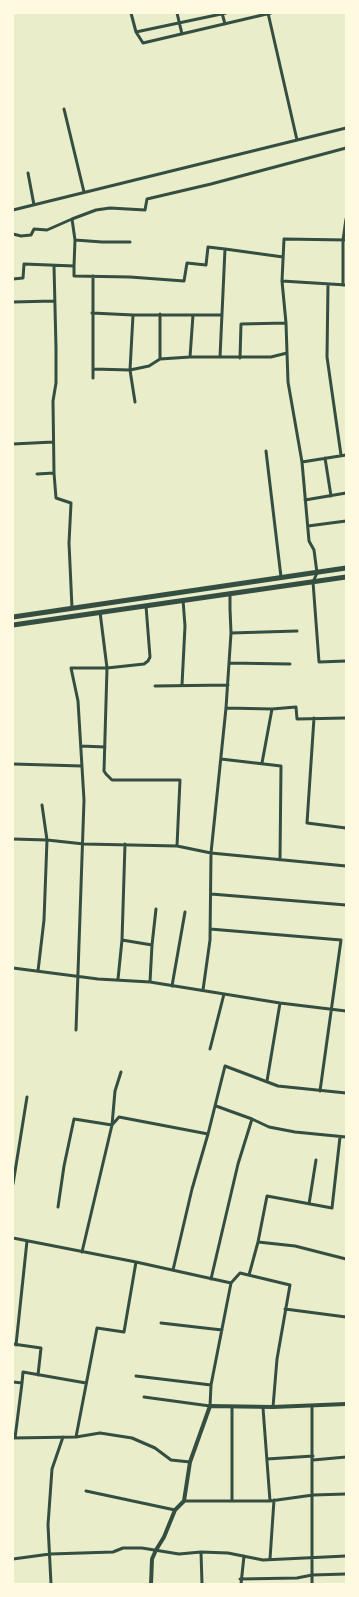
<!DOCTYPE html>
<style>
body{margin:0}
#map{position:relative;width:359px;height:1597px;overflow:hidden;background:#e9edc9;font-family:Signika,sans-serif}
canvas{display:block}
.frame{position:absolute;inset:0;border:14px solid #fefae0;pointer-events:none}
</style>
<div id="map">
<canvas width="359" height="1597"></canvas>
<div class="frame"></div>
</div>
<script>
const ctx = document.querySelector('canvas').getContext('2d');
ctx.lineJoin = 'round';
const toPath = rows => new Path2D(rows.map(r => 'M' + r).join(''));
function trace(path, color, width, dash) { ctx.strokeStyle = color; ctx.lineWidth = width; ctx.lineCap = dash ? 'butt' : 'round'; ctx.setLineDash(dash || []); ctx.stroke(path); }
trace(toPath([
 [131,13,136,32,143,43,271,13],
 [177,13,182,34],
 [222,13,225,24],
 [268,13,297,140],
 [136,32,226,13],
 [64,109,84,192],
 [28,173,34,205],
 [13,210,346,128],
 [72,219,75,240,74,266],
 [13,234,21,236,31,235,34,229,47,230,72,219,96,210,110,208,145,210,147,199,211,184,346,148],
 [75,240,102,242,130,242],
 [346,240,284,239,282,281,286,323,288,382,302,462,309,541,314,550,317,573,313,582,319,662,346,661],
 [13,279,23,278,24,264,74,266,74,276,130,277,184,281,187,263,206,265,208,247,225,249],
 [282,281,346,285],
 [328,284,327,357,341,455],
 [343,285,343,240,346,219],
 [13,302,54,301],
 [92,313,133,315,130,370,135,402],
 [133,315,193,315],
 [190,357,193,315,221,315],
 [220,357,225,249,283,257],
 [240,358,241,324,286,323],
 [160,359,160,314],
 [93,369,130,370,149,366,160,359,190,357,271,357,287,353],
 [93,378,93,276],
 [13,444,53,442],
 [266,451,281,577],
 [325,458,331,496],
 [302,462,346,455],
 [54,473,56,498,71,503,69,543,72,608],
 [37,474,54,473,53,401,56,383,56,348,54,266],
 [305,500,346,493],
 [308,526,346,521],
 [230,593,230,609,231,633],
 [100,612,107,668,104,771,106,774,112,780,180,780,177,846],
 [229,663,290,664],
 [182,685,185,626,183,600],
 [155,686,228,685],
 [226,708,272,709,296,707,297,719,346,718],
 [314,718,307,823,346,828],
 [81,746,105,747],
 [221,759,281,766,280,860],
 [262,763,272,709],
 [13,764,82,766],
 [13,839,47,840,84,844,177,846,211,853,346,866],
 [211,894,346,905],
 [210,929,341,940,320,1091],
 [122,940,152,945],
 [13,968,98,979,150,982,280,1003,346,1011],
 [38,971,44,920,47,840,42,805],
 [118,979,122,940,125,844],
 [150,982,152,945,156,909],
 [172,986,185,912],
 [203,990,210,940,211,853,226,708,231,633,297,631],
 [76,1030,84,800,78,701,71,668,107,668,144,664,148,661,150,657,146,606],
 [210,1049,224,994],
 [267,1081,280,1003],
 [216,1106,252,1119,269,1127,295,1132,346,1137],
 [340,1137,332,1208,267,1196,258,1242,295,1246,346,1259],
 [13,1184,27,1097],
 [309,1204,316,1160],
 [58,1207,64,1166,74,1119,112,1125,119,1117,208,1134],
 [13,1238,136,1262,231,1283,211,1385,210,1406,144,1397],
 [82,1252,112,1125,115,1091,121,1072],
 [173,1270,192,1189,208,1134,225,1066,278,1086,346,1093],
 [249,1275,258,1242],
 [211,1279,238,1164,252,1119],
 [231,1283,240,1273,290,1285,277,1359,273,1407],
 [285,1309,346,1317],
 [161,1323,222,1330],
 [13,1344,41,1348,38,1375],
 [16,1345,27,1241],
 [136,1376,211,1385],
 [13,1382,22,1383,23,1372,86,1383],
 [312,1406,312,1584],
 [232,1408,232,1500],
 [263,1408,270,1501],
 [76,1437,97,1328,124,1332,136,1262],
 [13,1438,76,1437,100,1433,132,1438,155,1448,171,1460,190,1462],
 [15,1438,22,1383],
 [267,1459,313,1456],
 [313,1460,346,1457],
 [86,1491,175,1510],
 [184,1501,270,1501,313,1495,346,1494],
 [201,1552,202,1584],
 [13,1559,50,1554,113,1552,123,1548,142,1548,179,1554,201,1552,228,1553,263,1560,346,1556],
 [270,1559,274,1500],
 [240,1579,297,1578,312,1575,346,1574],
 [51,1584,48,1525,52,1469,63,1437],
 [241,1584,244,1556]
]), '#344e41', 3);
trace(toPath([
 [151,1584,152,1559,156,1550,164,1537,175,1510,184,1501,190,1462,210,1406,273,1407,346,1404]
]), '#344e41', 4);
trace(toPath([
 [13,617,346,568],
 [13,625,346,577]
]), '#344e41', 5);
</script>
